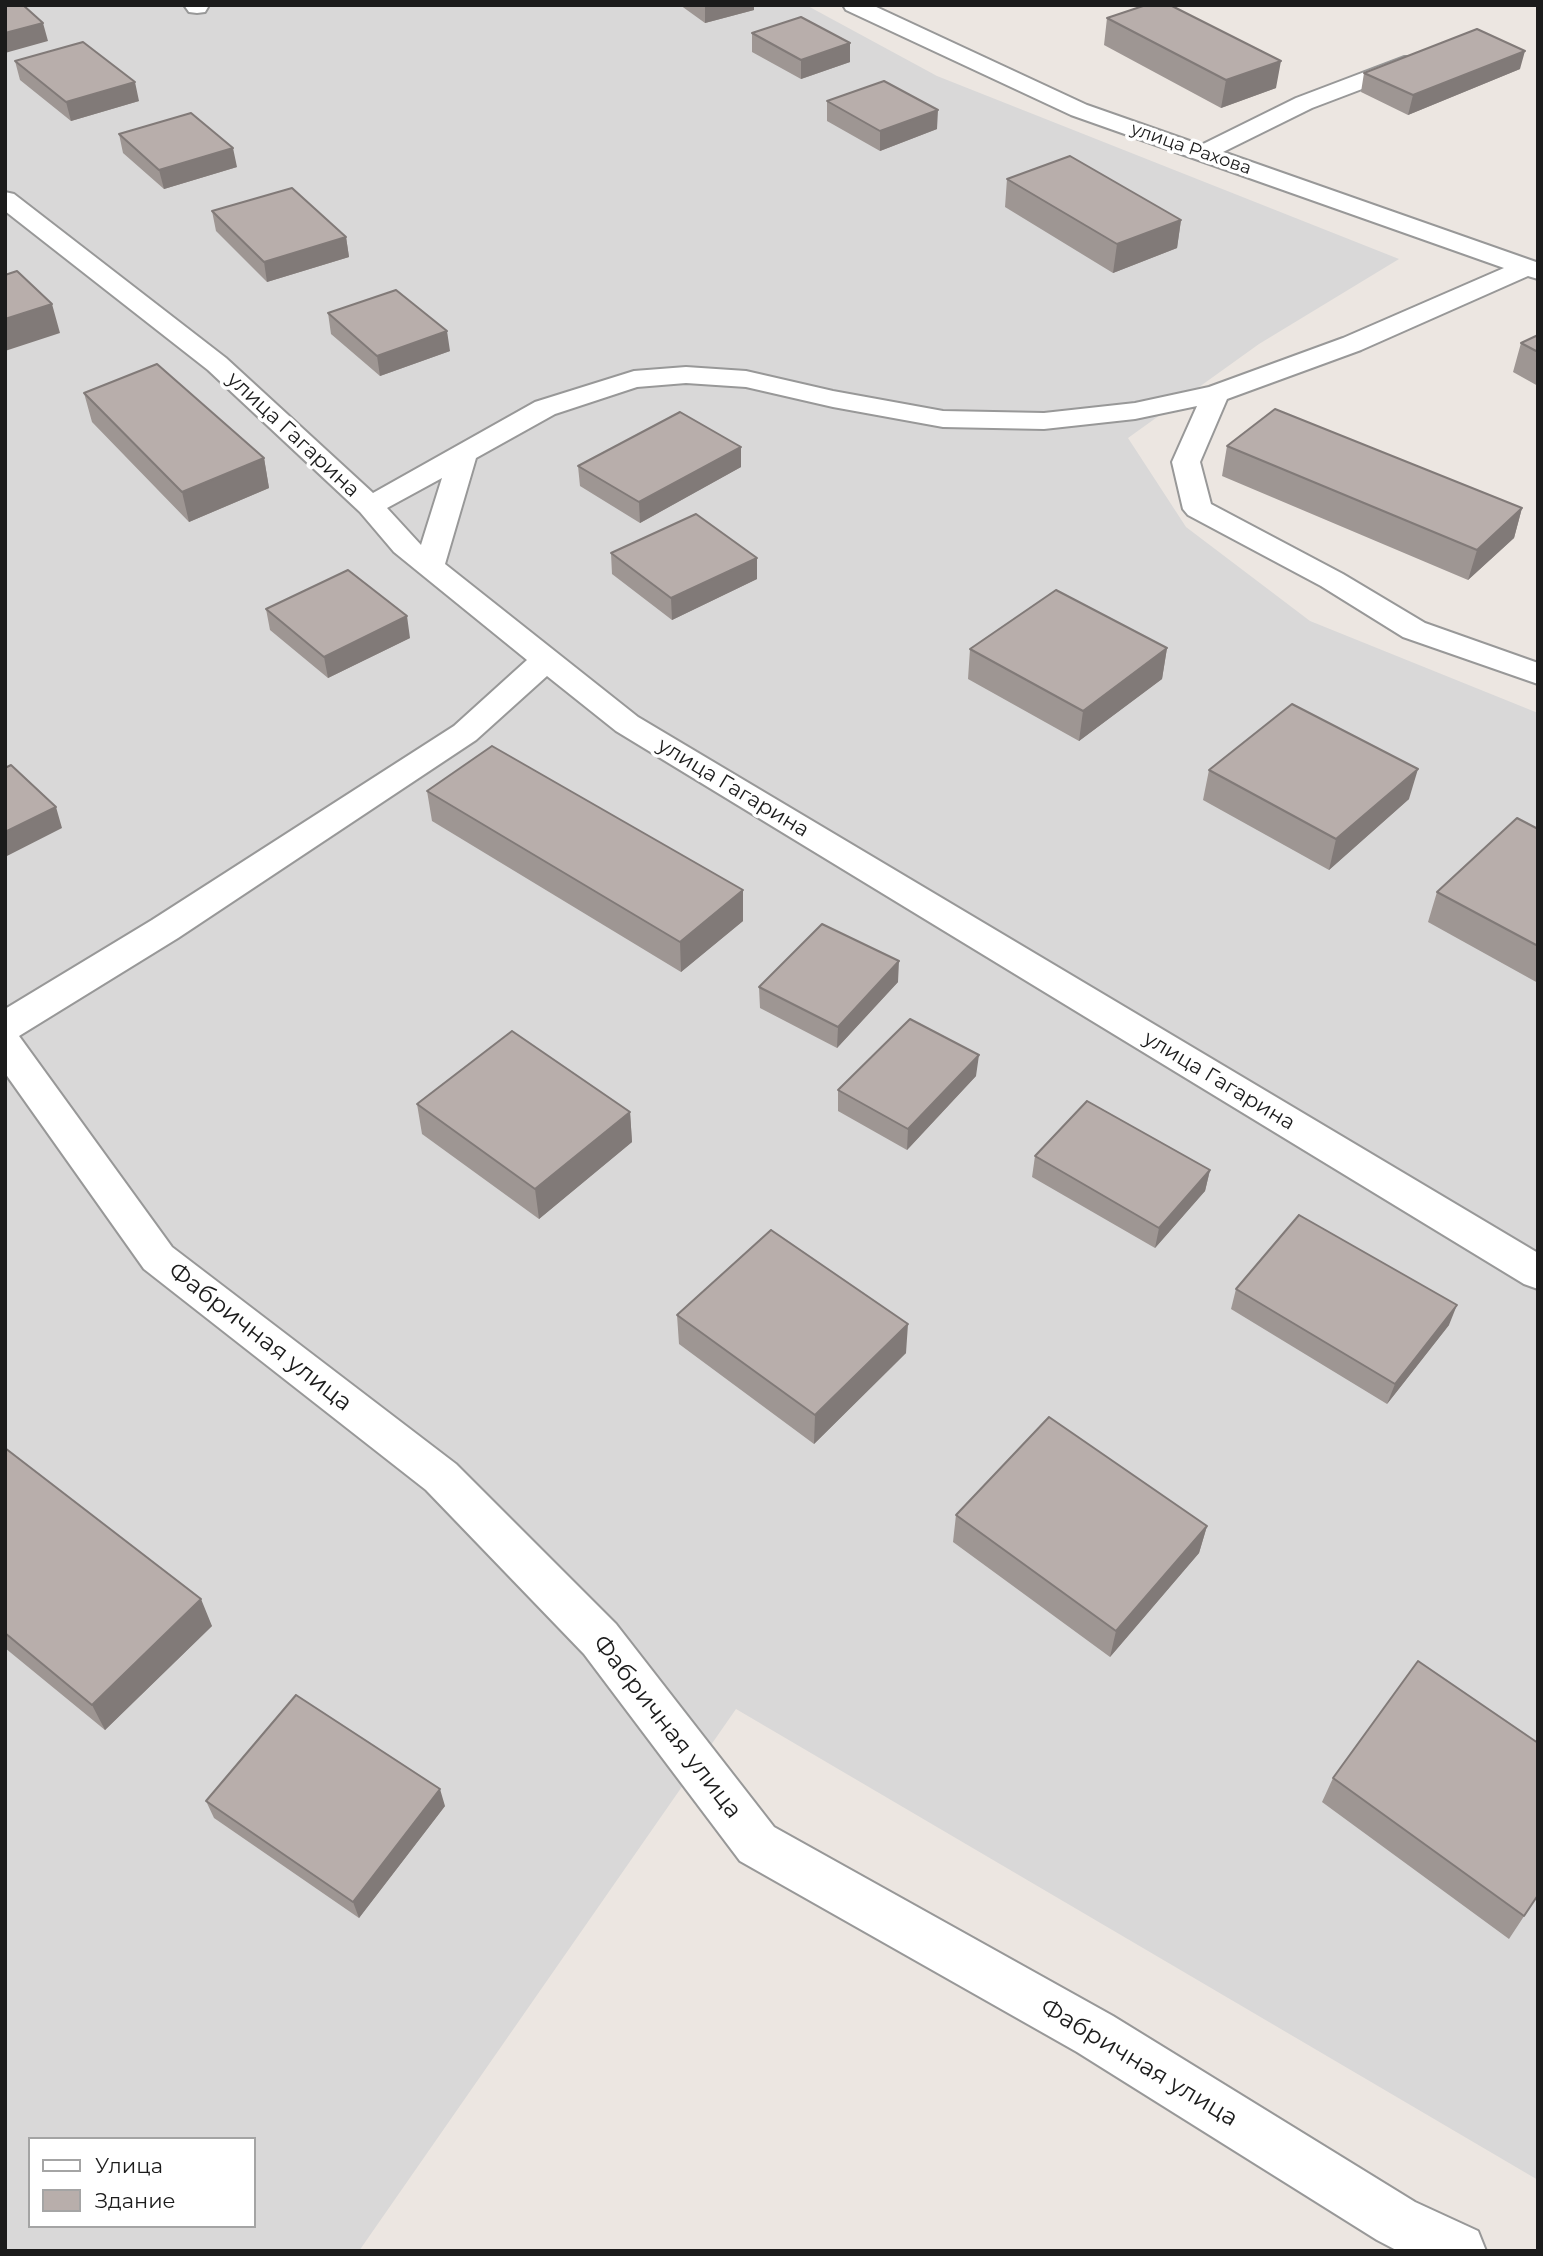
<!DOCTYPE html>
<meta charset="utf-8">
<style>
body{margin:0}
#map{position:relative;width:1543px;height:2256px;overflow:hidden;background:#ece6e1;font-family:Montserrat,sans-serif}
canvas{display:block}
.frame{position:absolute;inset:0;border:7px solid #1b1b1b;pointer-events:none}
.legend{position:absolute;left:28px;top:2137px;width:228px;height:91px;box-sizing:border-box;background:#fff;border:2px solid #a4a4a4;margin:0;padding:9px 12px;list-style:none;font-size:21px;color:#1b1b1b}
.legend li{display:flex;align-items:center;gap:14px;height:35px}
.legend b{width:35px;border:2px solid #a4a4a4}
</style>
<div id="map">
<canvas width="1543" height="2256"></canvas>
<div class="frame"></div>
<ul class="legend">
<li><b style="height:9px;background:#fff"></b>Улица</li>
<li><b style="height:19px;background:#b8aeab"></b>Здание</li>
</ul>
</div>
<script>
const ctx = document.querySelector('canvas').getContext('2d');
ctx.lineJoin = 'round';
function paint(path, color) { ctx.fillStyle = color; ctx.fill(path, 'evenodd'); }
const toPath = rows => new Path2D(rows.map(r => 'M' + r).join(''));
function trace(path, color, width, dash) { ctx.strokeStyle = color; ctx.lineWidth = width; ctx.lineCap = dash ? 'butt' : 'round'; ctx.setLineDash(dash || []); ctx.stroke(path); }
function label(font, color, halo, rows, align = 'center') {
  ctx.font = font + ' Montserrat,sans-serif'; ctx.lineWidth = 7; ctx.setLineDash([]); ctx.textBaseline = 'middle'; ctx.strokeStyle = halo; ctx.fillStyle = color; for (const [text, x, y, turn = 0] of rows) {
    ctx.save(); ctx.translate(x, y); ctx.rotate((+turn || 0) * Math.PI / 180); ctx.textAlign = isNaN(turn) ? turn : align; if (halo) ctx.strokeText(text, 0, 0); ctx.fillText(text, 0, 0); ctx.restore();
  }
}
paint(toPath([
 [5,5,806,5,937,76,1399,259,1259,344,1128,438,1186,527,1310,621,1538,713,1538,2180,736,1709,359,2251,5,2251],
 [30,2139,254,2139,254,2226,30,2226]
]), '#d9d8d8');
const minor = toPath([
 [184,5,207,5,208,7,205,12,197,13,189,12,184,5],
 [843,5,872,5,1087,105,1201,145,1296,98,1404,57,1420,57,1423,62,1420,67,1312,108,1223,152,1536,262,1538,279,1528,276,1361,350,1227,399,1200,462,1211,504,1343,574,1425,623,1538,663,1538,684,1403,637,1321,586,1188,515,1183,509,1172,462,1197,406,1135,419,1044,429,943,427,833,407,746,387,686,383,637,387,555,414,476,458,445,564,638,717,1538,1253,1538,1289,1524,1284,616,731,547,676,476,740,178,938,19,1036,172,1247,456,1464,616,1624,774,1827,1113,2016,1415,2202,1478,2231,1486,2251,1398,2251,1377,2240,1077,2052,740,1861,584,1654,426,1490,144,1269,5,1073,5,1009,152,920,454,726,527,660,394,552,360,512,208,370,5,211,5,192,14,194,226,358,373,493,535,402,634,371,686,367,746,371,833,391,943,411,1044,413,1135,403,1209,387,1343,338,1504,268,1071,115,846,10,843,5],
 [442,478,421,545,387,508,442,478]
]);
trace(minor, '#989898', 4);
paint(minor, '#fff');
paint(toPath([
 [680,5,754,5,754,10,705,23],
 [1107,18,1276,88,1221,108,1104,45],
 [752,33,850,62,801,79,752,52],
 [15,61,139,101,71,121,20,80],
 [1520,69,1408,115,1361,92,1364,73],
 [827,101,937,129,880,151,827,121],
 [119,134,237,167,164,189,123,153],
 [1007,179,1181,220,1177,248,1113,273,1005,207],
 [212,211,346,237,349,257,267,282,216,231],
 [328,313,450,351,380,376,331,334],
 [1538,335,1538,386,1513,372,1521,343],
 [84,393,264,458,269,488,189,522,92,422],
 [1227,446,1522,508,1514,538,1468,580,1222,476],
 [578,466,741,467,640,523,580,486],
 [611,553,757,579,672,620,612,574],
 [266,609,410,638,328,678,270,630],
 [1167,648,1162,679,1079,741,968,679,970,649],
 [1209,770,1409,799,1329,870,1203,800],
 [427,791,743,921,681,972,432,821],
 [1538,829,1538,983,1428,922,1437,892],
 [898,982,837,1048,760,1008,759,987],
 [976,1076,907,1150,838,1111,838,1090],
 [417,1104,630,1112,632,1142,539,1219,422,1134],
 [1035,1156,1210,1170,1205,1191,1155,1248,1032,1177],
 [1236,1289,1449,1325,1387,1404,1231,1309],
 [677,1315,906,1353,814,1444,679,1344],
 [5,1448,212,1626,105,1730,5,1648],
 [956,1515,1207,1526,1199,1553,1110,1657,953,1542],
 [1333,1778,1538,1895,1509,1939,1322,1802],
 [206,1801,445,1806,359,1918,214,1818]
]), '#9e9693');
paint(toPath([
 [705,5,754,5,754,10,705,23],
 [43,23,48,41,5,53,5,33],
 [850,43,850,62,801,79,801,60],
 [1525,51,1520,69,1408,115,1413,95],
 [1281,61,1276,88,1221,108,1226,80],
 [135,82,139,101,71,121,66,102],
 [938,110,937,129,880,151,880,131],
 [233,148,237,167,164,189,159,170],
 [1181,220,1177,248,1113,273,1117,244],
 [346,237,349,257,267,282,264,262],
 [52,304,60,333,5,351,5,319],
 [447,331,450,351,380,376,377,356],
 [741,447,741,467,640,523,639,502],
 [264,458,269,488,189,522,182,492],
 [1522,508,1514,538,1468,580,1477,550],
 [757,558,757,579,672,620,671,598],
 [407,616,410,638,328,678,324,657],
 [1167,648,1162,679,1079,741,1083,711],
 [1418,769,1409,799,1329,870,1336,839],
 [56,807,62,828,5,857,5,832],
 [743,890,743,921,681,972,680,942],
 [899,961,898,982,837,1048,838,1027],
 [979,1055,976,1076,907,1150,908,1129],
 [630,1112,632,1142,539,1219,535,1189],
 [1210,1170,1205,1191,1155,1248,1159,1228],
 [1457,1305,1449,1325,1387,1404,1395,1384],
 [908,1324,906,1353,814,1444,815,1415],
 [1207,1526,1199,1553,1110,1657,1116,1631],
 [201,1599,212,1626,105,1730,92,1705],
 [440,1789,445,1806,359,1918,353,1902]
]), '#817a78');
const building = toPath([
 [5,5,23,5,43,23,5,33,5,5],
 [1146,5,1170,5,1281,61,1226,80,1107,18,1146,5],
 [801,17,850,43,801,60,752,33,801,17],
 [1477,29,1525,51,1413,95,1364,73,1477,29],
 [83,42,135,82,66,102,15,61,83,42],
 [884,81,938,110,880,131,827,101,884,81],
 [191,113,233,148,159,170,119,134,191,113],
 [1070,156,1181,220,1117,244,1007,179,1070,156],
 [292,188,346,237,264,262,212,211,292,188],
 [17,271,52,304,5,319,5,275,17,271],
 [396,290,447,331,377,356,328,313,396,290],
 [1538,335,1538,352,1521,343,1538,335],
 [157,364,264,458,182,492,84,393,157,364],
 [1275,409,1522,508,1477,550,1227,446,1275,409],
 [680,412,741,447,639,502,578,466,680,412],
 [696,514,757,558,671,598,611,553,696,514],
 [348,570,407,616,324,657,266,609,348,570],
 [1056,590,1167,648,1083,711,970,649,1056,590],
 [1292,704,1418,769,1336,839,1209,770,1292,704],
 [492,746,743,890,680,942,427,791,492,746],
 [11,765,56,807,5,832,5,768,11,765],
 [1517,818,1538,829,1538,946,1437,892,1517,818],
 [822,924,899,961,838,1027,759,987,822,924],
 [910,1019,979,1055,908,1129,838,1090,910,1019],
 [512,1031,630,1112,535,1189,417,1104,512,1031],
 [1087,1101,1210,1170,1159,1228,1035,1156,1087,1101],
 [1299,1215,1457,1305,1395,1384,1236,1289,1299,1215],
 [771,1230,908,1324,815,1415,677,1315,771,1230],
 [1049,1417,1207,1526,1116,1631,956,1515,1049,1417],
 [5,1448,201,1599,92,1705,5,1633,5,1448],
 [1418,1661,1538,1743,1538,1895,1524,1916,1333,1778,1418,1661],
 [296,1695,440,1789,353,1902,206,1801,296,1695]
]);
paint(building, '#b8aeab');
trace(building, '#817a78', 2);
label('18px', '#1b1b1b', '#fff', [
 ["улица Рахова",1191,149,19]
]);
label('21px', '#1b1b1b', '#fff', [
 ["улица Гагарина",293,435,43],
 ["улица Гагарина",733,788,31],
 ["улица Гагарина",1219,1081,31]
]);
label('24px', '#1b1b1b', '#fff', [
 ["Фабричная улица",260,1337,38],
 ["Фабричная улица",667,1727,52],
 ["Фабричная улица",1139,2063,31]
]);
</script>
